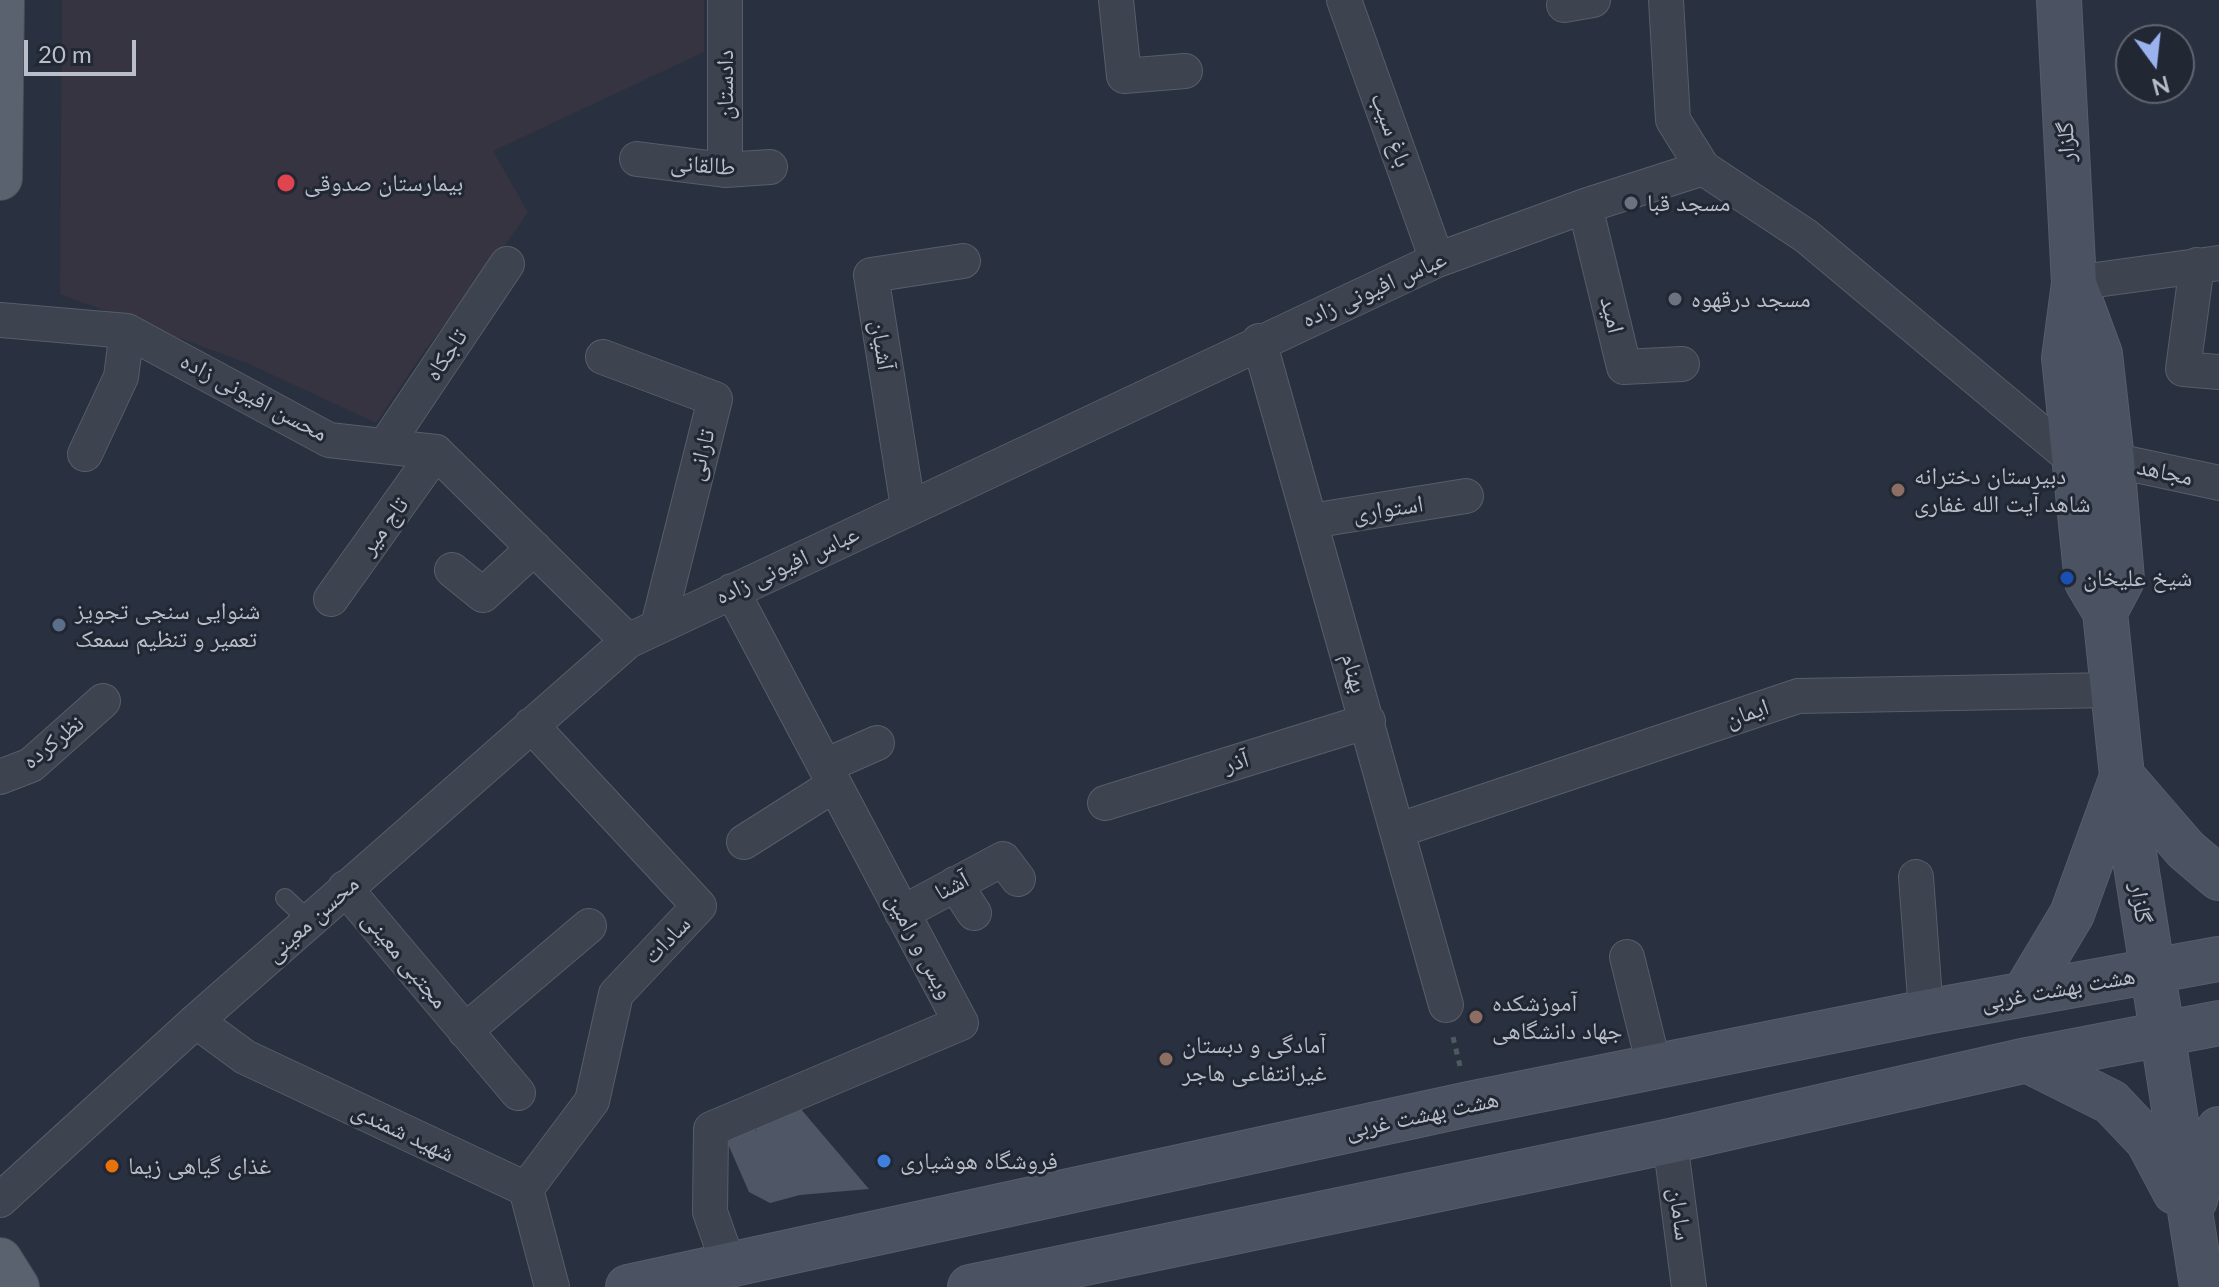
<!DOCTYPE html>
<meta charset="utf-8">
<style>
body{margin:0}
#map{position:relative;width:2219px;height:1287px;overflow:hidden;background:#29303f;font-family:Lato,sans-serif}
canvas{display:block}
.north{position:absolute;left:2115px;top:24px;width:80px;height:80px;box-sizing:border-box;background:#212834;border:2px solid #5e6470;border-radius:50%;rotate:165deg;font-size:22px;font-weight:700;line-height:32px;text-align:center;color:#b9bec9}
.north::after{content:'';display:block;margin:auto;width:28px;height:36px;background:#9ab3ee;clip-path:polygon(50% 0,100% 100%,50% 72%,0 100%)}
.scale{position:absolute;left:24px;top:40px;width:112px;height:36px;box-sizing:border-box;border:4px solid #b9bec9;border-top:0;padding-left:10px;font-size:24px;line-height:28px;white-space:nowrap;color:#b9bec9;-webkit-text-stroke:6px #212834;paint-order:stroke}
</style>
<div id="map">
<canvas width="2219" height="1287"></canvas>
<div class="north">N</div>
<div class="scale">20 m</div>
</div>
<script>
const ctx = document.querySelector('canvas').getContext('2d');
ctx.lineJoin = 'round';
function paint(path, color) { ctx.fillStyle = color; ctx.fill(path, 'evenodd'); }
const toPath = rows => new Path2D(rows.map(r => 'M' + r).join(''));
function trace(path, color, width, dash) { ctx.strokeStyle = color; ctx.lineWidth = width; ctx.lineCap = dash ? 'butt' : 'round'; ctx.setLineDash(dash || []); ctx.stroke(path); }
function label(font, color, halo, rows, align = 'center') {
  ctx.font = font + ' Lato,"Noto Naskh Arabic",sans-serif'; ctx.lineWidth = 6; ctx.setLineDash([]); ctx.textBaseline = 'middle'; ctx.strokeStyle = halo; ctx.fillStyle = color; for (const [text, x, y, turn = 0] of rows) {
    ctx.save(); ctx.translate(x, y); ctx.rotate((+turn || 0) * Math.PI / 180); ctx.textAlign = isNaN(turn) ? turn : align; if (halo) ctx.strokeText(text, 0, 0); ctx.fillText(text, 0, 0); ctx.restore();
  }
}
paint(toPath([
 [62,0,704,0,704,52,493,151,528,212,481,280,425,350,376,423,247,363,60,294]
]), '#373441');
paint(toPath([
 [794,1101,869,1189,800,1195,770,1203,749,1192,728,1144,732,1135,747,1127,757,1131,751,1124]
]), '#4f5767');
const service = toPath([
 [285,898,311,923]
]);
const minor = toPath([
 [1116,0,1124,76,1185,71],
 [1344,0,1437,260],
 [1666,0,1673,120,1703,168],
 [1564,5,1593,0],
 [637,159,725,170,770,167],
 [725,170,725,0],
 [1585,206,1624,367,1682,364],
 [2197,265,2183,369,2219,372],
 [2074,283,2219,263],
 [0,320,127,331,329,440,436,452,628,641],
 [1259,341,1446,1005],
 [603,357,715,399,658,626],
 [385,446,507,264],
 [85,454,121,377,127,331],
 [2112,460,2219,483],
 [908,507,871,275,963,261],
 [1311,521,1466,496],
 [452,570,483,595,534,548],
 [331,599,436,452],
 [825,766,877,743],
 [0,777,31,765,103,701],
 [1105,803,1368,721],
 [1399,830,1798,696,2111,690],
 [744,842,834,785],
 [1916,877,1926,1012],
 [955,884,974,913],
 [345,888,518,1093],
 [902,913,1003,859,1018,879],
 [1627,957,1654,1066],
 [196,1021,245,1057,526,1189,552,1287],
 [465,1031,589,926],
 [1670,1141,1689,1287],
 [526,1189,592,1101,616,994,699,906,531,725],
 [0,1200,196,1021,628,641,1437,260,1585,206,1703,168,1806,236,2075,461],
 [729,1266,710,1212,711,1129,961,1023,732,591]
]);
const secondary = toPath([
 [2059,0,2074,283,2064,358,2087,582,2105,612,2122,776,2202,1287],
 [2076,289,2100,354,2112,460,2122,580,2105,612],
 [2122,776,2186,850,2219,878],
 [2024,994,2072,914,2120,782],
 [2027,1060,2111,1102,2148,1141,2175,1192],
 [2195,1200,2208,1146,2219,1129],
 [628,1287,1469,1104,1926,1012,2219,959],
 [970,1287,1670,1141,2027,1060,2219,1023]
]);
const primary = toPath([
 [0,178,2,0],
 [0,1260,17,1287]
]);
trace(service, '#575e69', 20);
trace(minor, '#575e69', 36);
trace(secondary, '#575e69', 46);
trace(primary, '#464c58', 46);
trace(toPath([
 [1453,1037,1460,1066]
]), '#4b5b5f', 5, [6, 6]);
trace(service, '#3d434f', 18);
trace(minor, '#3d434f', 34);
trace(secondary, '#4b5262', 44);
trace(primary, '#5b626f', 44);
for (const [x, y, r, color] of [
 [286,183,10,"#e0444e"],
 [1631,203,8,"#6b7280"],
 [1675,299,8,"#6b7280"],
 [1898,490,8,"#8d6e63"],
 [2067,578,8,"#1a4fb4"],
 [59,625,8,"#5c6f8a"],
 [1476,1017,8,"#8d6e63"],
 [1166,1059,8,"#8d6e63"],
 [884,1161,8,"#3f7fe0"],
 [112,1166,8,"#e8710a"]
]) { const dot = new Path2D(); dot.arc(x, y, r, 0, 2 * Math.PI); ctx.fillStyle = color; ctx.fill(dot); trace(dot, '#212834', 3); }
label('24px', '#b9bec9', '#212834', [
 ["دادستان",725,85,-90],
 ["باغ سیب",1391,130,70],
 ["گلزار",2066,142,-93],
 ["طالقانی",703,165,4],
 ["عباس افیونی زاده",1374,289,-24],
 ["امید",1612,315,76],
 ["آشیان",882,345,81],
 ["تاجکاه",446,355,-56],
 ["محسن افیونی زاده",254,397,28],
 ["تارانی",701,455,-76],
 ["مجاهد",2165,472,12],
 ["استواری",1388,509,-9],
 ["تاج میر",384,526,-54],
 ["عباس افیونی زاده",787,565,-25],
 ["بهنام",1354,673,74],
 ["ایمان",1747,713,-19],
 ["نظرکرده",53,742,-38],
 ["آذر",1236,762,-17],
 ["آشنا",952,886,-28],
 ["گلزار",2141,903,82],
 ["محسن معینی",312,919,-42],
 ["سادات",667,940,-46],
 ["ویس و رامین",920,946,62],
 ["مجتبی معینی",405,960,50],
 ["هشت بهشت غربی",2058,989,-10],
 ["هشت بهشت غربی",1422,1115,-12],
 ["شهید شمندی",403,1132,25],
 ["سامان",1680,1214,82]
]);
label('24px', '#b9bec9', '#212834', [
 ["بیمارستان صدوقی",304,183],
 ["مسجد قبا",1647,203],
 ["مسجد درقهوه",1691,299],
 ["دبیرستان دخترانه",1914,476],
 ["شاهد آیت الله غفاری",1914,504],
 ["شیخ علیخان",2083,578],
 ["شنوایی سنجی تجویز",75,611],
 ["تعمیر و تنظیم سمعک",75,639],
 ["آموزشکده",1492,1003],
 ["جهاد دانشگاهی",1492,1031],
 ["آمادگی و دبستان",1182,1045],
 ["غیرانتفاعی هاجر",1182,1073],
 ["فروشگاه هوشیاری",900,1161],
 ["غذای گیاهی زیما",128,1166]
], 'left');
</script>
